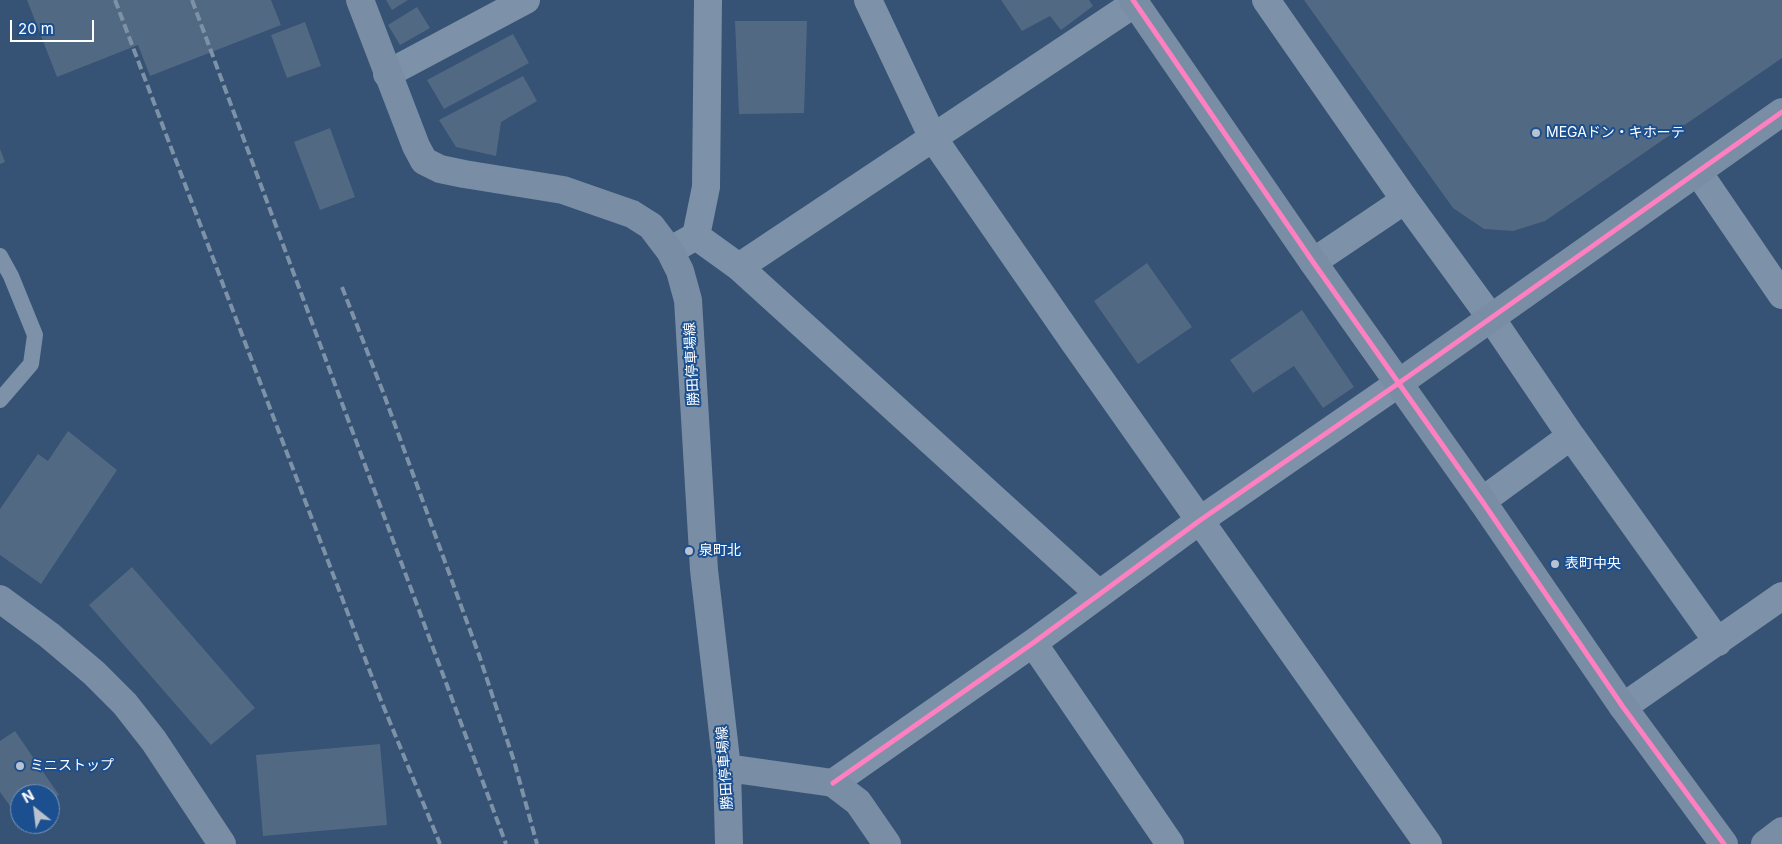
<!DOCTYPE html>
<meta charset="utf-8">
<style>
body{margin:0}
#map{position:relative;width:1782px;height:844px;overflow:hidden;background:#365274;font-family:Inter,sans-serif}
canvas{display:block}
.north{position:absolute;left:10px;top:784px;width:50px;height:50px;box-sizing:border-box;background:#1b4f8f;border:1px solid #7695bc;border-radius:50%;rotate:331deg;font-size:14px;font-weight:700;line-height:20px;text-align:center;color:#fff}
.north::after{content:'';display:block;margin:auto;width:18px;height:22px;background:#b9c2ce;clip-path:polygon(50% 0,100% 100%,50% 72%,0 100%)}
.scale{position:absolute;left:10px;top:20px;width:84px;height:22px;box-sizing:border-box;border:2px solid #fff;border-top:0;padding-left:6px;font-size:15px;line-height:18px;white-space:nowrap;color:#fff;-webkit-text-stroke:4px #1b4f8f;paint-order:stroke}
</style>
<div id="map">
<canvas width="1782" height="844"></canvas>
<div class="north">N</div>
<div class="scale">20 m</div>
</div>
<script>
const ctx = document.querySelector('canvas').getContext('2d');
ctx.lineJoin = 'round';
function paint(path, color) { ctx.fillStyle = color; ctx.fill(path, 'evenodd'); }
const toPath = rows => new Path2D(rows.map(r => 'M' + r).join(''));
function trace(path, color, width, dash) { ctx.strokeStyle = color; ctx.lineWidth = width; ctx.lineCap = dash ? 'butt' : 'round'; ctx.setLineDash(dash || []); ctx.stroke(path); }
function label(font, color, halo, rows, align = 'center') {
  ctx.font = font + ' Inter,"Noto Sans JP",sans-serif'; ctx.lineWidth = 4; ctx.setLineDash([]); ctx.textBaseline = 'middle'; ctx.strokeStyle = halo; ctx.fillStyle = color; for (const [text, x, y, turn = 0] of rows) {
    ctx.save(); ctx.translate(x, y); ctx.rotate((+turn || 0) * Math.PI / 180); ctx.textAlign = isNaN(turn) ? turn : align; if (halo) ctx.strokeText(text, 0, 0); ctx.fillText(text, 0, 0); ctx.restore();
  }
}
paint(toPath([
 [27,0,271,0,281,25,150,76,138,45,57,77],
 [386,0,408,0,392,10],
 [1001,0,1089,0,1093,6,1061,30,1050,16,1022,31],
 [1304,0,1782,0,1782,58,1545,221,1513,231,1484,229,1453,208],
 [417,7,430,28,400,45,388,25],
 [735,21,807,21,804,113,739,114],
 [305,22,321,66,287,78,271,35],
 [513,34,529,63,444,109,427,80],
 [523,76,537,101,501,122,496,156,456,147,439,120],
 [330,128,355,197,320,210,294,142],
 [0,149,5,162,0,164],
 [1147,263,1192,327,1138,364,1094,301],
 [1302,310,1354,387,1323,408,1294,366,1253,393,1230,360],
 [68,431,117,470,41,584,0,555,0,509,38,454,48,461],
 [132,567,255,708,211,745,89,605],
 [15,731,59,795,50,801,50,794,20,794,20,820,0,792,0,741],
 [380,744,387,825,263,836,256,755]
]), '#526984');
trace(toPath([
 [0,256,11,276,35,335,31,364,0,400]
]), '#7d92a8', 16);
trace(toPath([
 [868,0,933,138,1074,342,1428,844],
 [1266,0,1405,200,1491,318,1571,436,1718,642],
 [387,74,526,0],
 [1698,172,1782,295],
 [696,236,739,267,1098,593],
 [680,245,696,236,706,187,708,0],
 [1313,262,1405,200],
 [739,267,1135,3],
 [1482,501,1571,436],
 [1033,643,1170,844],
 [1623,707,1782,596],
 [833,783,1033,643,1199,521,1399,383]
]), '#7d92a8', 28);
trace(toPath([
 [360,0,416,146,424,161,440,169,464,174,563,190,632,214,651,226,670,251,680,271,688,300,704,570,727,768,729,844],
 [1133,0,1313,262,1482,501,1623,707,1724,844],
 [1399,383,1782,112],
 [0,599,49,635,94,673,125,704,154,741,222,844],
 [727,768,833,783,858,802,887,844],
 [1765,844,1782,831]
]), '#798da4', 28);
trace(toPath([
 [115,0,380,698,440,844],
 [192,0,506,844],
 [342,287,383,392,479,655,514,761,537,844]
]), '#7e92a7', 4, [9, 4]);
trace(toPath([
 [1133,0,1313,262,1482,501,1623,707,1724,844],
 [833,783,1033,643,1199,521,1399,383,1782,112]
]), '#ff80c0', 5);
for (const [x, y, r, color] of [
 [1536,133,5,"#b9c2ce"],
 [689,551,5,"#b9c2ce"],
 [1555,564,5,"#b9c2ce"],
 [20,766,5,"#b9c2ce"]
]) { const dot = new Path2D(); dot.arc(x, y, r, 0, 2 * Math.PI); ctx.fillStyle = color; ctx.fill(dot); trace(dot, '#1b4f8f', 2); }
label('14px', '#fff', '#1b4f8f', [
 ["MEGAドン・キホーテ",1546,133],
 ["泉町北",699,551],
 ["表町中央",1565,564],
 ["ミニストップ",30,766]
], 'left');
label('14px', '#fff', '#1b4f8f', [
 ["勝田停車場線",692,364,-93],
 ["勝田停車場線",725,768,-94]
]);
</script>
